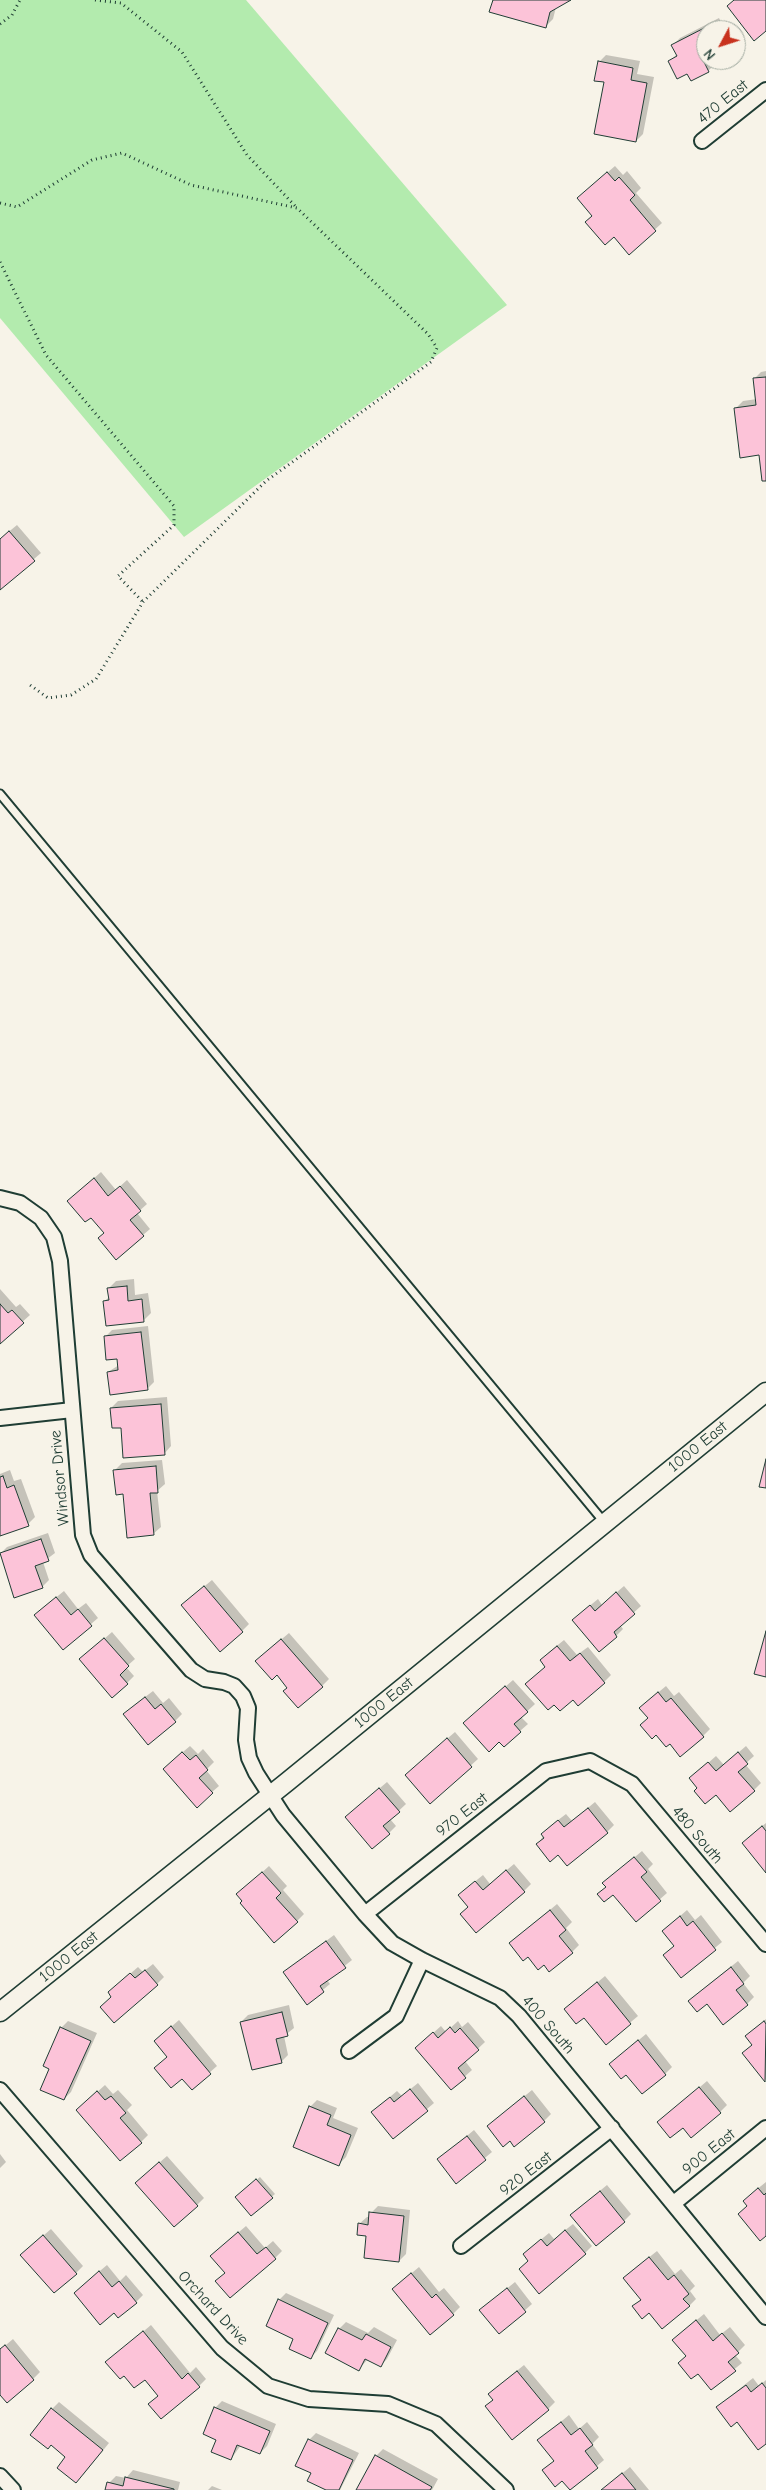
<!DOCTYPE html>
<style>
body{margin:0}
#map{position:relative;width:766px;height:2490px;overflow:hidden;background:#f7f3e8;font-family:"Comic Neue",sans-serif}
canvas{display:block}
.north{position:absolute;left:696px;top:20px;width:50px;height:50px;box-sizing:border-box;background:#f7f3e8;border:1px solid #a1aaa0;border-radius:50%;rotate:230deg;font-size:14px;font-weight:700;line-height:20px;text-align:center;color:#1f3d34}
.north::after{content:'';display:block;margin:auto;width:18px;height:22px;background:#c8321e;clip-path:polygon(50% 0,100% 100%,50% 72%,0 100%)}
</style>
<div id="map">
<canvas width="766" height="2490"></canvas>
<div class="north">N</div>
</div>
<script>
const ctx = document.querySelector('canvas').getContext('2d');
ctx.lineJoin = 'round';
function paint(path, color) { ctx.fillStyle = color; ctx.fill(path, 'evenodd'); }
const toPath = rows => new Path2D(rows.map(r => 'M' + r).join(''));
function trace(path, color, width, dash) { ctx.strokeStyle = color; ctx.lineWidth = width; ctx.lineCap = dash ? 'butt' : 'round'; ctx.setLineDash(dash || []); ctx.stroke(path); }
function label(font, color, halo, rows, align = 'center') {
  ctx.font = font + ' "Comic Neue",sans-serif'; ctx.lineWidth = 4; ctx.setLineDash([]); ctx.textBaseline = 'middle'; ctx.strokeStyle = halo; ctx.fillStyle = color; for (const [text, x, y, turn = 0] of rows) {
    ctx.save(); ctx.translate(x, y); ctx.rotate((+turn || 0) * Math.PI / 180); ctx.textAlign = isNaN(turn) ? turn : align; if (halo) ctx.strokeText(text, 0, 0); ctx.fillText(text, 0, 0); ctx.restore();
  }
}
paint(toPath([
 [0,0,246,0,507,305,184,537,0,318]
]), '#b3ebae');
paint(toPath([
 [494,0,568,0,556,7,553,19,546,26],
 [719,18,725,30,706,30,706,60,713,60,715,64,708,71,688,72,670,61,677,54,673,45,680,38],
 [606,55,640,61,637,74,654,77,643,134,636,141,605,81,599,62],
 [615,166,623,175,627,171,641,188,636,193,662,223,629,253,594,215,586,191],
 [766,371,766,480,760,454,736,408,743,401,757,399,754,379,761,372],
 [17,525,41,553,0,588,0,539],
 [101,1172,116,1190,127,1180,147,1204,137,1213,150,1229,143,1235,105,1233,76,1194],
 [134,1279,135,1295,148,1293,151,1313,144,1320,104,1302,110,1296,109,1288,116,1281],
 [0,1289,16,1307,20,1304,30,1315,0,1342],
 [148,1326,154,1382,147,1389,108,1372,119,1365,118,1357,105,1337,112,1330],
 [167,1397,171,1446,164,1454,122,1426,111,1408,118,1401],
 [162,1460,165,1484,157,1491,161,1527,153,1534,124,1493,115,1470,122,1463],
 [10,1470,14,1481,21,1479,35,1517,28,1524,0,1534,0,1474],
 [48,1533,55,1553,43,1562,49,1580,42,1587,15,1596,0,1554,7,1547],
 [212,1580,249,1624,242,1631,189,1599],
 [624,1586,641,1606,620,1625,623,1629,616,1636,581,1613,598,1599,602,1605],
 [64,1591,78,1609,86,1603,98,1618,63,1648,43,1608],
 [112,1632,135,1659,126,1667,134,1676,127,1683,88,1653],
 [289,1633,329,1679,322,1686,289,1687,264,1654],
 [564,1640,577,1655,588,1647,611,1675,604,1682,573,1698,547,1666,548,1653],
 [513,1680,535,1704,521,1717,528,1724,504,1745,472,1716],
 [666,1686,674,1696,679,1692,710,1729,703,1736,670,1742,649,1718,648,1701],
 [153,1691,163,1703,169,1698,182,1714,175,1721,132,1707],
 [455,1732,478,1759,430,1802,413,1768],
 [190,1746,198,1754,203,1749,214,1762,206,1770,219,1786,212,1792,171,1762],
 [746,1746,754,1756,745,1764,761,1783,754,1790,716,1793,699,1788,698,1772,716,1756,724,1765],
 [387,1782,406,1804,390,1819,396,1826,389,1833,346,1817],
 [595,1802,614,1825,607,1832,559,1853,538,1844,549,1827,566,1814,572,1821],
 [766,1823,766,1871,750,1836],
 [642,1851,653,1864,648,1869,667,1893,636,1920,607,1886,611,1877],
 [514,1864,531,1884,524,1891,469,1906,467,1888,483,1875,490,1884],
 [269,1866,287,1886,283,1890,304,1914,297,1921,245,1888],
 [557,1904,572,1922,566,1928,579,1945,572,1952,544,1963,511,1943],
 [687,1910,695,1920,701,1915,722,1942,681,1976,675,1946,663,1931],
 [334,1935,352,1960,327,1980,330,1984,307,2003,285,1972],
 [738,1961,750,1976,743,1983,754,1997,747,2004,707,2003,697,1994],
 [153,1964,164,1977,157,1984,113,1996,116,1986,138,1967,143,1972],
 [605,1976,638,2016,606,2043,584,2016,566,2009],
 [289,2005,294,2028,284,2036,288,2055,281,2062,241,2022,248,2015],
 [766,2019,766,2079,765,2080,744,2053,753,2044,747,2036],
 [179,2020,217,2066,192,2088,168,2056,163,2034],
 [68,2021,97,2033,71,2092,64,2099,51,2068,61,2028],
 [458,2021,462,2027,468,2022,485,2042,465,2061,472,2070,451,2089,424,2041,441,2026,446,2032],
 [646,2034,672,2067,665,2074,627,2073,610,2064],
 [707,2081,727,2105,720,2112,683,2126,659,2122],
 [418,2083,434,2103,393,2138,372,2112,397,2091,402,2096],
 [105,2085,113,2094,118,2090,132,2105,127,2110,148,2135,141,2142,85,2103],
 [532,2090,551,2114,544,2121,510,2139,488,2126],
 [317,2100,337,2108,333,2118,358,2128,346,2157,339,2164,310,2107],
 [474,2130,492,2152,456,2182,438,2160],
 [0,2154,6,2162,0,2168],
 [167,2156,204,2198,197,2205,144,2176],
 [260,2177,275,2194,251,2214,240,2194],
 [766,2182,766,2235,748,2206,751,2194],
 [607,2185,631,2214,624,2221,579,2208],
 [378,2206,410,2210,406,2254,399,2261,368,2235,359,2224,367,2217,370,2217,371,2213],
 [573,2224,592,2246,585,2253,530,2260,532,2247,549,2233,554,2239],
 [246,2226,265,2248,273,2241,282,2251,275,2258,226,2272,219,2249],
 [51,2229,83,2266,76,2273,29,2248],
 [657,2251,675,2274,681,2269,695,2286,690,2291,696,2299,689,2306,650,2311,634,2306,641,2299,632,2271],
 [107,2265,120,2281,126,2275,143,2295,136,2302,82,2286],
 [419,2267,439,2292,444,2288,460,2307,453,2314,401,2282],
 [515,2282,532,2304,499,2333,488,2304],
 [286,2293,334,2315,317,2351,310,2358,295,2338,279,2300],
 [704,2314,720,2335,730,2327,745,2345,735,2355,742,2363,711,2388,687,2356,681,2333],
 [346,2322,368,2333,374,2327,397,2340,387,2359,380,2366,368,2359,359,2369,339,2329],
 [151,2325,190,2373,196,2367,206,2379,199,2386,159,2395,145,2378,124,2374,107,2362],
 [13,2339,40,2372,33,2379,0,2393,0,2350],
 [524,2365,555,2402,548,2409,486,2406,494,2399,497,2387],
 [753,2378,759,2386,766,2380,766,2442,717,2407],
 [222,2401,276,2424,267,2446,260,2453,241,2445,231,2459,218,2439,215,2408],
 [59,2402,109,2443,83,2475,51,2444,52,2409],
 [569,2415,579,2429,587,2422,599,2437,592,2444,604,2460,570,2489,562,2480,544,2470,555,2460,539,2440],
 [316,2433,359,2453,340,2490,329,2490,312,2473,309,2440],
 [383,2449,438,2479,432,2490,359,2490,376,2456],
 [630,2467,649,2490,602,2490],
 [133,2470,180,2482,178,2490,107,2490,109,2483,116,2476,126,2478],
 [212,2486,222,2490,208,2490]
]), '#0003');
const building = toPath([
 [493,0,571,0,550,12,546,28,489,12,493,0],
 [734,0,766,0,766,31,754,41,727,6,734,0],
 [712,24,715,30,706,30,706,56,702,58,709,72,691,81,687,74,677,79,668,61,677,56,671,45,712,24],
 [598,61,633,68,631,80,647,83,636,142,594,134,604,82,594,81,598,61],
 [607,172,615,181,619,177,635,195,630,200,656,231,629,255,614,237,605,245,585,222,592,216,577,198,607,172],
 [766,377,766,481,762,481,759,455,740,458,734,408,756,405,753,378,766,377],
 [9,531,35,561,0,590,0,539,9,531],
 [94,1178,108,1196,120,1186,141,1211,130,1220,144,1236,116,1260,98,1238,104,1233,91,1218,85,1222,67,1201,94,1178],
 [127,1286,128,1301,142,1299,144,1322,106,1326,103,1301,109,1300,107,1288,127,1286],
 [0,1304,8,1313,12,1310,24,1323,0,1344,0,1304],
 [141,1332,148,1390,110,1395,107,1372,118,1370,117,1359,106,1360,104,1336,141,1332],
 [161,1404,165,1455,123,1458,121,1428,112,1428,110,1408,161,1404],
 [766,1459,766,1488,759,1487,766,1459],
 [156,1466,158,1493,150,1493,154,1535,127,1538,123,1494,116,1495,113,1470,156,1466],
 [3,1476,7,1488,14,1485,29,1526,0,1536,0,1477,3,1476],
 [41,1539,49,1561,35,1566,43,1588,14,1598,0,1553,41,1539],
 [204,1586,243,1632,220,1652,181,1605,204,1586],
 [616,1592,635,1614,614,1632,617,1637,599,1652,572,1620,590,1605,595,1611,616,1592],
 [56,1597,71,1615,78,1609,92,1626,63,1650,34,1615,56,1597],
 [766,1631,766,1677,754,1674,766,1631],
 [104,1638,129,1666,120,1675,128,1684,112,1698,79,1659,104,1638],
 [281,1639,323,1687,298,1708,283,1691,287,1688,277,1675,272,1680,255,1661,281,1639],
 [557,1646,570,1661,580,1653,605,1683,578,1706,573,1700,560,1711,554,1705,548,1710,525,1684,545,1667,540,1660,557,1646],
 [505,1686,528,1712,514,1724,521,1732,504,1747,499,1742,489,1752,463,1723,505,1686],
 [658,1692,666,1702,671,1698,704,1737,680,1757,670,1744,666,1747,656,1735,652,1739,640,1725,648,1718,639,1708,658,1692],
 [145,1697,155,1709,161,1704,176,1722,148,1745,123,1714,145,1697],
 [447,1738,472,1767,430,1804,405,1775,447,1738],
 [182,1752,190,1760,196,1755,208,1770,199,1778,213,1793,197,1808,163,1769,182,1752],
 [738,1752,748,1764,738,1772,755,1791,730,1812,716,1795,705,1804,694,1791,697,1788,689,1778,708,1762,716,1771,738,1752],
 [379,1788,400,1812,383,1826,390,1834,372,1849,345,1817,379,1788],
 [588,1808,608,1833,567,1866,558,1855,550,1862,536,1844,544,1838,541,1834,558,1820,564,1827,588,1808],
 [762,1826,766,1831,766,1873,742,1843,762,1826],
 [634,1857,647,1872,641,1877,661,1901,636,1922,613,1895,604,1902,597,1894,606,1887,602,1883,634,1857],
 [506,1870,525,1892,476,1933,460,1914,468,1907,458,1895,475,1881,483,1890,506,1870],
 [262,1872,281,1893,276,1898,298,1922,274,1943,240,1903,242,1901,236,1894,262,1872],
 [550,1910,566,1930,559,1936,573,1953,549,1972,544,1965,538,1970,528,1957,523,1961,509,1943,550,1910],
 [680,1916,687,1926,693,1921,716,1950,681,1978,663,1955,674,1946,662,1931,680,1916],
 [326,1941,346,1968,320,1986,324,1992,307,2005,283,1972,326,1941],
 [731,1967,744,1984,736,1990,748,2005,723,2025,707,2004,697,2012,688,2001,731,1967],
 [145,1970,158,1985,114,2023,100,2007,111,1997,108,1992,130,1973,135,1978,145,1970],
 [597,1982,631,2024,606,2045,584,2018,576,2024,564,2009,597,1982],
 [282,2012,288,2036,276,2039,282,2063,252,2070,240,2022,282,2012],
 [764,2021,766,2024,765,2082,742,2053,752,2045,745,2036,764,2021],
 [171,2026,211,2074,192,2090,182,2079,171,2088,154,2068,167,2057,154,2041,171,2026],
 [60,2027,91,2041,64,2100,40,2090,49,2069,43,2066,60,2027],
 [450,2027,455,2033,460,2028,479,2050,458,2068,466,2078,451,2090,415,2048,433,2032,438,2038,450,2027],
 [638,2040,666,2075,642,2094,626,2075,621,2079,609,2064,638,2040],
 [699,2087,721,2113,691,2138,683,2128,670,2138,657,2122,699,2087],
 [410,2089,428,2111,393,2139,371,2112,390,2097,394,2102,410,2089],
 [97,2091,105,2100,111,2096,126,2113,120,2118,142,2143,120,2161,76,2110,97,2091],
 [524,2096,545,2122,514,2147,510,2141,503,2147,487,2126,524,2096],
 [309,2106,331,2115,327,2125,351,2135,339,2166,293,2147,309,2106],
 [467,2136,486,2160,456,2184,437,2159,467,2136],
 [159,2162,198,2206,174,2227,135,2183,159,2162],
 [256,2179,273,2198,251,2216,235,2197,256,2179],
 [758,2188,764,2195,766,2193,766,2236,760,2241,738,2214,747,2206,743,2201,758,2188],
 [600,2191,625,2222,596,2246,570,2215,600,2191],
 [369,2212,404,2216,399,2262,364,2258,366,2236,357,2235,358,2223,368,2225,369,2212],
 [565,2230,586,2254,539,2294,519,2269,528,2261,523,2254,541,2239,547,2246,565,2230],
 [238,2232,257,2254,266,2247,276,2259,230,2298,215,2281,225,2273,210,2256,238,2232],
 [43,2235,77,2274,54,2293,20,2255,43,2235],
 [649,2257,668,2280,674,2275,689,2294,683,2299,690,2306,662,2329,649,2313,642,2319,632,2306,641,2300,623,2278,649,2257],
 [99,2271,112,2287,119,2281,137,2303,118,2318,114,2313,100,2325,74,2293,99,2271],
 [411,2273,432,2298,436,2294,454,2315,430,2335,392,2289,411,2273],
 [507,2288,526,2312,499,2334,479,2310,507,2288],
 [278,2299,328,2323,311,2359,289,2349,293,2339,266,2326,278,2299],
 [696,2320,713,2341,722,2333,739,2353,728,2362,736,2371,711,2390,698,2374,691,2379,678,2363,686,2356,672,2340,696,2320],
 [338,2328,362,2340,366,2334,391,2347,381,2367,365,2359,359,2371,325,2353,338,2328],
 [143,2331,182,2379,188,2373,200,2387,161,2419,148,2404,158,2396,145,2380,134,2388,124,2376,120,2379,105,2362,143,2331],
 [5,2345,34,2380,7,2403,0,2395,0,2349,5,2345],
 [517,2371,549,2410,512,2440,485,2406,493,2400,488,2394,517,2371],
 [762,2383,766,2388,766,2444,758,2450,737,2422,731,2427,716,2407,746,2385,751,2392,762,2383],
 [214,2407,270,2431,260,2454,237,2445,231,2460,211,2452,216,2440,203,2434,214,2407],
 [51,2408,103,2450,76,2483,57,2468,65,2457,51,2445,48,2449,30,2435,51,2408],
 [561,2422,571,2435,580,2428,593,2445,585,2451,598,2468,570,2490,562,2481,555,2487,542,2470,554,2461,537,2440,561,2422],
 [308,2439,353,2460,339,2490,326,2490,307,2481,311,2473,295,2466,308,2439],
 [375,2455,432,2487,430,2490,356,2490,375,2455],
 [622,2473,636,2490,601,2490,622,2473],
 [125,2477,174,2489,174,2490,105,2490,107,2482,123,2486,125,2477]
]);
paint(building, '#fcc3d8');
trace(building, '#1f3d34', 1);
const service = toPath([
 [0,794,604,1522]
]);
const minor = toPath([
 [702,141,766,90],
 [0,1198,20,1203,41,1218,54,1237,60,1261,83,1535,91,1555,191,1670,205,1679,224,1682,234,1686,243,1696,248,1708,246,1740,249,1758,256,1773,283,1815,365,1914,392,1943,422,1960,500,1998,519,2016,766,2317],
 [0,1418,72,1410],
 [365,1914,546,1771,590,1761,632,1784,766,1944],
 [349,2051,396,2016,422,1960],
 [0,2090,222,2348,268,2386,309,2399,388,2404,436,2424,506,2490],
 [674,2203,766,2128],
 [461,2246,612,2128],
 [0,2476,13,2490]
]);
const tertiary = toPath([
 [0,2012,287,1782,766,1392]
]);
trace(service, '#1f3d34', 11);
trace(minor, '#1f3d34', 18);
trace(tertiary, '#1f3d34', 21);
trace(toPath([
 [95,0,121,3,182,52,247,155,297,208],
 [0,24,12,15,20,0],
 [0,203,17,207,92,160,122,153,191,185,297,208,428,334,437,348,431,362,266,481,143,602,96,679,71,695,48,698,30,685],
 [0,262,46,355,174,506,174,525,118,576,143,602]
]), '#1f3d34', 3, [1, 4]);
trace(service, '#f7f3e8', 7);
trace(minor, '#f7f3e8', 14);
trace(tertiary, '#f7f3e8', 18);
label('16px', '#1f3d34', '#f7f3e8', [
 ["470 East",723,102,-39],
 ["1000 East",698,1447,-39],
 ["Windsor Drive",60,1478,-95],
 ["1000 East",384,1703,-39],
 ["970 East",462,1815,-38],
 ["480 South",697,1835,50],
 ["1000 East",69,1957,-39],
 ["400 South",548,2025,49],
 ["900 East",709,2152,-39],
 ["920 East",526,2174,-38],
 ["Orchard Drive",213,2308,47]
]);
</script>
